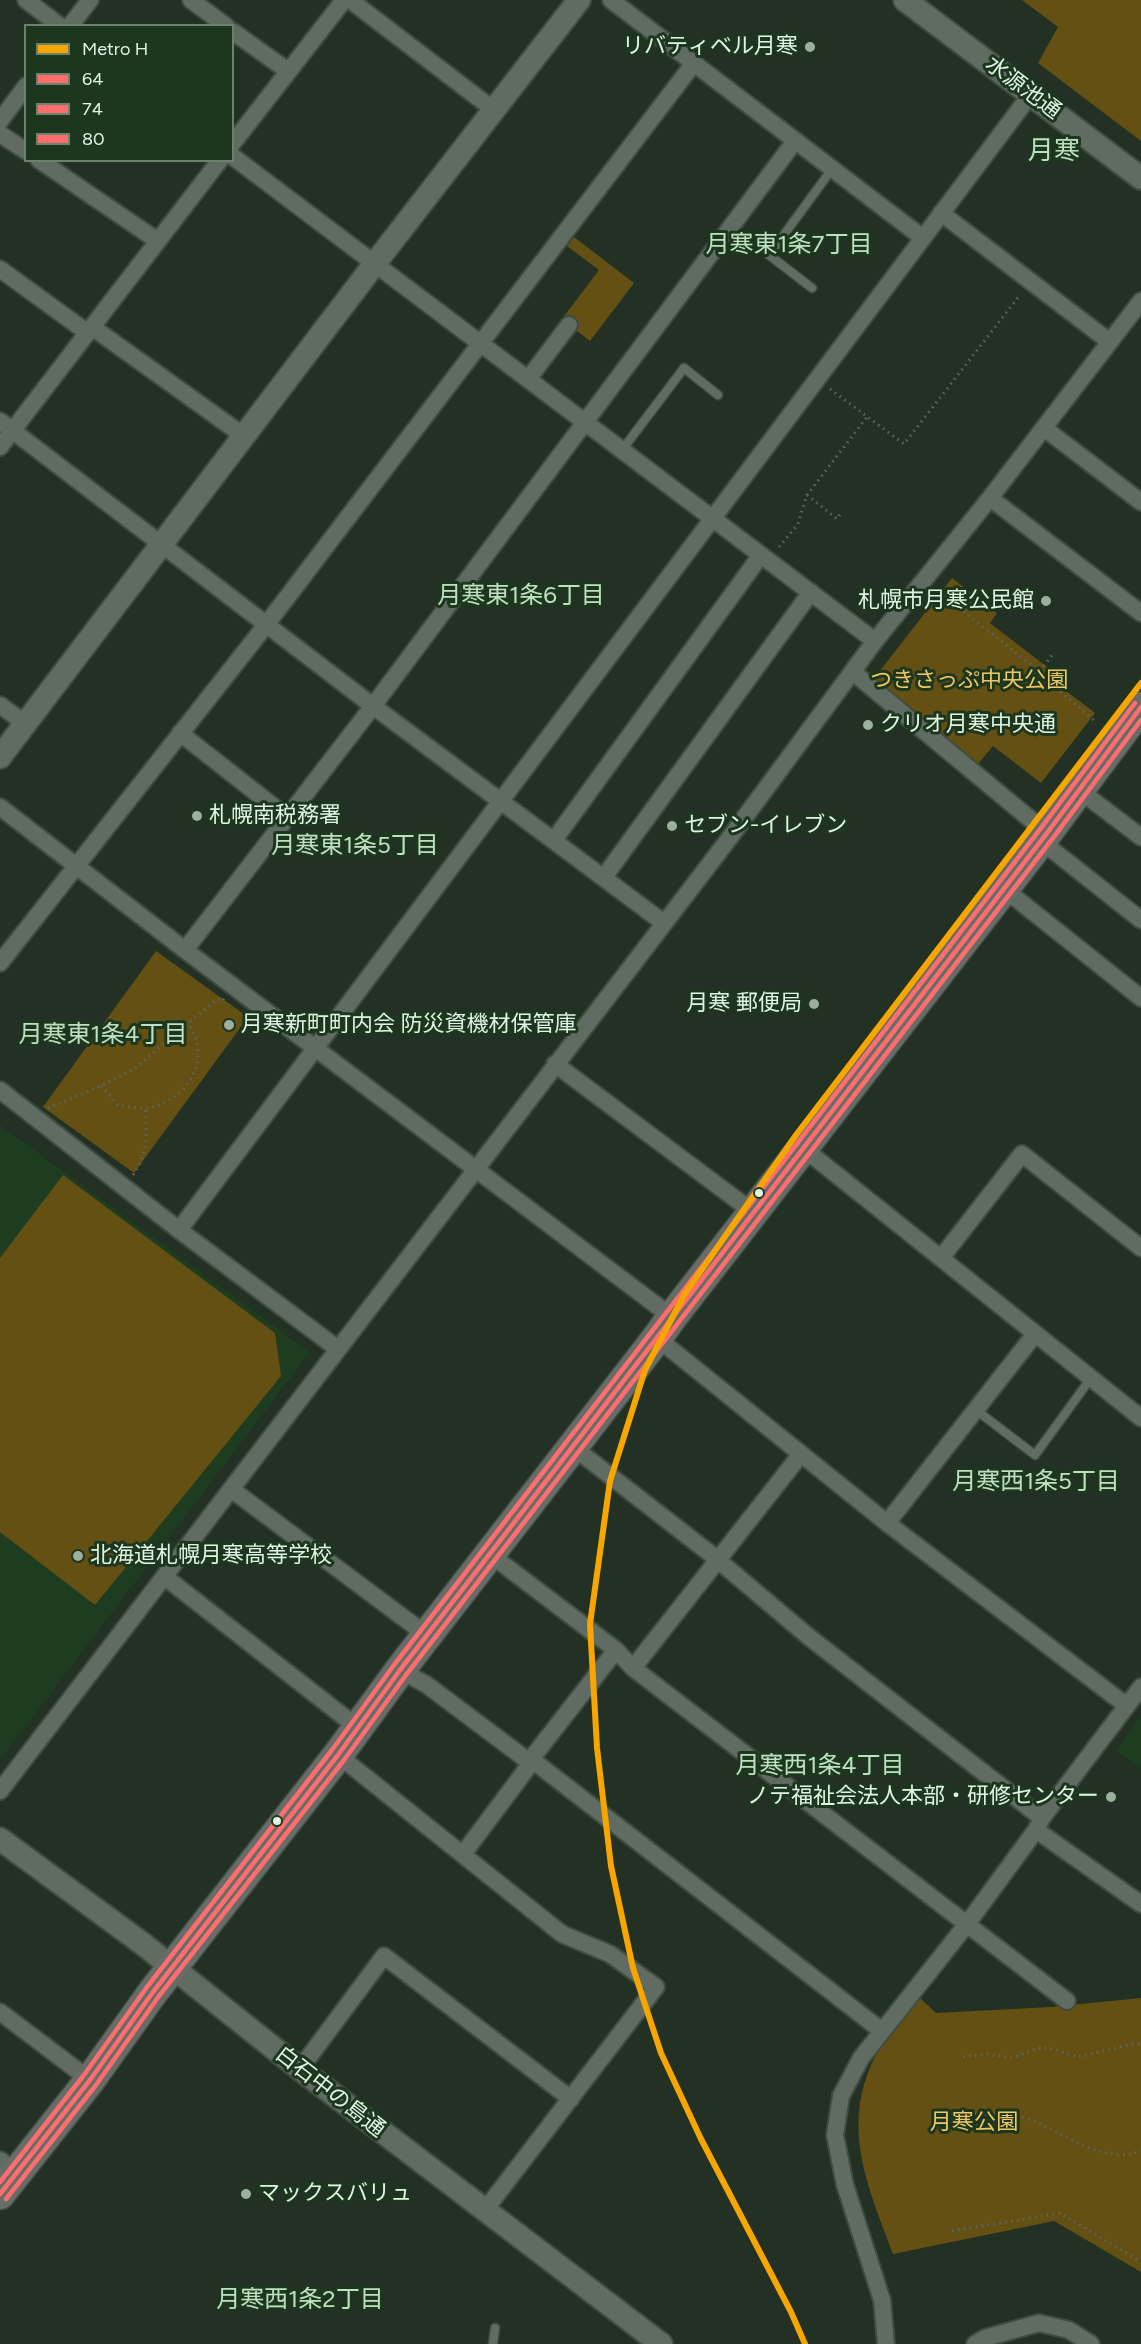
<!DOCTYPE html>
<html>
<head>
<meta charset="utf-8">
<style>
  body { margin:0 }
  #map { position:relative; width:1141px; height:2344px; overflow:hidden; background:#223123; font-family:Figtree,sans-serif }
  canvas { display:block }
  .legend { position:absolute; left:24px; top:24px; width:210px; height:138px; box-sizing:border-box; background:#1c371e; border:2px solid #6b826c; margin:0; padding:8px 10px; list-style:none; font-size:18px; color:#e2f3e2 }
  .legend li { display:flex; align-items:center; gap:12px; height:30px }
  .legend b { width:30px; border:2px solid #6b826c }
</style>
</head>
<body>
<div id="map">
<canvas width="1141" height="2344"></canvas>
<ul class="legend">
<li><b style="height:8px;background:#f7a600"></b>Metro H</li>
<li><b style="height:8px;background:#ff6d6d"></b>64</li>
<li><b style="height:8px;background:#ff6d6d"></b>74</li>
<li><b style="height:8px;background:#ff6d6d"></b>80</li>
</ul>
</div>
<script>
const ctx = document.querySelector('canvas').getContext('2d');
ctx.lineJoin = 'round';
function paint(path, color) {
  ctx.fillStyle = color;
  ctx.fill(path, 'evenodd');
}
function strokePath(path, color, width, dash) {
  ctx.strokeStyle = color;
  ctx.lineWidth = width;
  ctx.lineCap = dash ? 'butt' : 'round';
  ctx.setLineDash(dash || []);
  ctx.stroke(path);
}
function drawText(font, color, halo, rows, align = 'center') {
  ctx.font = font + ' Figtree,"Noto Sans JP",sans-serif';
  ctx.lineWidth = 6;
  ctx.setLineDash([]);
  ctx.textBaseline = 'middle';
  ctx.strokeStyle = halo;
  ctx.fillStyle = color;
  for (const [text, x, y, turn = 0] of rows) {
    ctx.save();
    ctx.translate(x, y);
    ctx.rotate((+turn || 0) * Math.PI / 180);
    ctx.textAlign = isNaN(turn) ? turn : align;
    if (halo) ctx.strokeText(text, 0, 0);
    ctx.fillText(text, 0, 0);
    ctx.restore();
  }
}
paint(new Path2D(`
  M 0,1125 L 310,1352 L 0,1760 Z
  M 1141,1716 L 1141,1769 L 1116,1750 Z`), '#1e3c20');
paint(new Path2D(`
  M 1022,0 L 1141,0 L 1141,141 L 1038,63 L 1058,27 Z
  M 574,237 L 634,283 L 590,341 L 562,319 L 599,270 L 567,246 Z
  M 952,578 L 997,613 L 990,623 L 1069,684 L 1065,690 L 1095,713 L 1041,783 L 993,746 L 978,764 L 875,685 L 876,676 Z
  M 156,951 L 248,1017 L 134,1173 L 43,1107 Z
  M 63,1175 L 275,1333 L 281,1376 L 95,1605 L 0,1532 L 0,1258 Z
  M 920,1998 L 936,2013 L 1051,2007 L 1141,1998 L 1141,2272 L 1054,2221 L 893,2254 C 867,2183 838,2123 879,2049 C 890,2031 907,2015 920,1998 Z`), '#655013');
const lane = new Path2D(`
  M 812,288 L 769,255 L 832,169
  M 622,450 L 684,368 L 718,395
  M 976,1410 L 1035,1455 L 1091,1378
  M 493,2344 L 495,2328`);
const street = new Path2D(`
  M 26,0 L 60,26
  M 191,0 L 226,26
  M 350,0 L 494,110
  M 611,0 L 923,238
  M 70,26 L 90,0
  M 232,31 L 288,71
  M 0,121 L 26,86
  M 0,134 L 26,151
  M 232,144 L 344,0
  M 232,156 L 875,641
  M 39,160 L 158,241
  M 941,213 L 1110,342
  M 0,269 L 88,333
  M 92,327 L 244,436
  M 528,379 L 569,325
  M 0,421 L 373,706 L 664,923
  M 1044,428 L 1141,502
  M 0,447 L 220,160
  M 990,498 L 1141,613
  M 853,672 L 1047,833
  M 0,705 L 26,724
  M 180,733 L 287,817
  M 1079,790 L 1141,837
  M 0,807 L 185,950 L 672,1317
  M 554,840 L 761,555
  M 1041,841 L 1141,920
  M 604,877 L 811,592
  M 1003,888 L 1141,998
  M 185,950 L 373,706 L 795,141
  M 0,963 L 266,625 L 694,63
  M 555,1064 L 753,1212
  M 0,1090 L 179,1230 L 338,1349
  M 803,1148 L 1141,1418
  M 179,1230 L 1031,94
  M 941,1258 L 1022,1154 L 1141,1248
  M 657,1338 L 887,1523 L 1127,1706
  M 573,1447 L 712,1555 L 809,1637 L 1042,1818
  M 231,1489 L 428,1636
  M 887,1523 L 1035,1334
  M 491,1555 L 616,1650 L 633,1668 L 1067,2001
  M 165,1577 L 357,1727
  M 633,1668 L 801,1454
  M 400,1670 L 427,1685 L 531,1763
  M 338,1755 L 562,1934 L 610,1954 L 656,1987 L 485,2210
  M 531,1759 L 882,2031
  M 0,1791 L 725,844 L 875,641 L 990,498 L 1141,301
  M 1036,1830 L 1141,1904
  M 463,1854 L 531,1763 L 531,1759 L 616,1650
  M 0,2012 L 90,2080
  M 300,2069 L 384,1956 L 571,2099
  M 0,2160 L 16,2172
  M 886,2344 L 882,2300 L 845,2185 L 835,2135 L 841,2096 L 861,2058 L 967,1924 L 1036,1830 L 1042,1818 L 1141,1687
  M 975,2344 L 985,2338 L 1039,2323 L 1069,2330 L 1091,2344`);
const secondary = new Path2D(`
  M 905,0 L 1141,178
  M 0,757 L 376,262 L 579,0
  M 0,1839 L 143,1944 L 300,2069 L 661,2344`);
const highway = new Path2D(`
  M 0,2194 L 90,2080 L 153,1992 L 338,1755 L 400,1670 L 657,1338 L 672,1317 L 1047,833 L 1141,707`);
strokePath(lane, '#3f4c40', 11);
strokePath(street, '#3f4c40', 20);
strokePath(secondary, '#3f4c40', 26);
strokePath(highway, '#3f4c40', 33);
strokePath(new Path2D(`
  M 830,389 L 904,444 L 1020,295
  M 807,495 L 837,519 L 841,513
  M 779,547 L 798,524 L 807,495 L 867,417
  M 940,593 L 1043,674 L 1049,682 L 1096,722
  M 1040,671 L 1052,655
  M 101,1086 L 118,1105 C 127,1106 138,1109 147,1108 C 179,1103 205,1073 196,1040 C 195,1034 191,1028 188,1023
  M 48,1108 L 101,1086 L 134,1069 L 217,999 L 222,1001 L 224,998
  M 133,1175 C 150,1149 145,1137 146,1108
  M 963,2057 L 987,2054 L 1012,2058 L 1038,2048 L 1049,2048 L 1077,2057 L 1133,2044 L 1141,2044
  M 969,2113 C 984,2114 1001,2112 1015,2115 C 1057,2124 1096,2167 1141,2151
  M 952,2231 L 1060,2213 L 1141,2262`), '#5d675d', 3, [1.5, 4.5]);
strokePath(lane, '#606c61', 8);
strokePath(street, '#606c61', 16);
strokePath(secondary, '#606c61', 22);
strokePath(highway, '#686c68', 30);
strokePath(new Path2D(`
  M 0,2194 L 90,2080 L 153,1992 L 338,1755 L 400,1670 L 1047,833 L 1141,707`), '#ff6d6d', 4.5);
strokePath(new Path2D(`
  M 6,2199 L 96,2085 L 159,1996 L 344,1760 L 406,1675 L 1053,838 L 1141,720`), '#ff6d6d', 4.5);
strokePath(new Path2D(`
  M 0,2182 L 84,2075 L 147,1987 L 332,1750 L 394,1665 L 1041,828 L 1135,703`), '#ff6d6d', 4.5);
strokePath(new Path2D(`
  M 805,2344 L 791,2312 L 701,2139 L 661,2053 L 633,1968 L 611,1866 L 597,1748 L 590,1624 L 610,1481 L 645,1370 L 684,1295 L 796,1135 L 1141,683`), '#f7a600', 6);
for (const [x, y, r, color] of [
  [810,47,6,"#9faf9f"],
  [1046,601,6,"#9faf9f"],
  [868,725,6,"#9faf9f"],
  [197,816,6,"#9faf9f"],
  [672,826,6,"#9faf9f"],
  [814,1004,6,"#9faf9f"],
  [229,1025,6,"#9faf9f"],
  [759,1193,5,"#e2f3e2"],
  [78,1556,6,"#9faf9f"],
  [1111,1797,6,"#9faf9f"],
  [277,1821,5,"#e2f3e2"],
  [246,2194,6,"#9faf9f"]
]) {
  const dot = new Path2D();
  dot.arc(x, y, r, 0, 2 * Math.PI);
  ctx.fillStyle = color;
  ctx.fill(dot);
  strokePath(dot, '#1c371e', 2);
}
drawText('22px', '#e2f3e2', '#1c371e', [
  ["リバティベル月寒",798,47,"right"],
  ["札幌市月寒公民館",1034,601,"right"],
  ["クリオ月寒中央通",880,725],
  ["札幌南税務署",209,816],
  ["セブン-イレブン",684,826],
  ["月寒 郵便局",802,1004,"right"],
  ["月寒新町町内会 防災資機材保管庫",241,1025],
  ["北海道札幌月寒高等学校",90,1556],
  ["ノテ福祉会法人本部・研修センター",1099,1797,"right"],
  ["マックスバリュ",258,2194]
], 'left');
drawText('22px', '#e2f3e2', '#1c371e', [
  ["水源池通",1023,88,37],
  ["白石中の島通",330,2092,38]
]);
drawText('22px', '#f1c664', '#1c371e', [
  ["つきさっぷ中央公園",969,681],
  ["月寒公園",974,2123]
]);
drawText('24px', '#bfe0c0', '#1c371e', [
  ["月寒東1条7丁目",789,245],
  ["月寒東1条6丁目",521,596],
  ["月寒東1条5丁目",355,846],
  ["月寒東1条4丁目",103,1035],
  ["月寒西1条5丁目",1036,1482],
  ["月寒西1条4丁目",820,1766],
  ["月寒西1条2丁目",300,2300]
]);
drawText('26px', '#bfe0c0', '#1c371e', [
  ["月寒",1054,151]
]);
</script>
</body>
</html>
